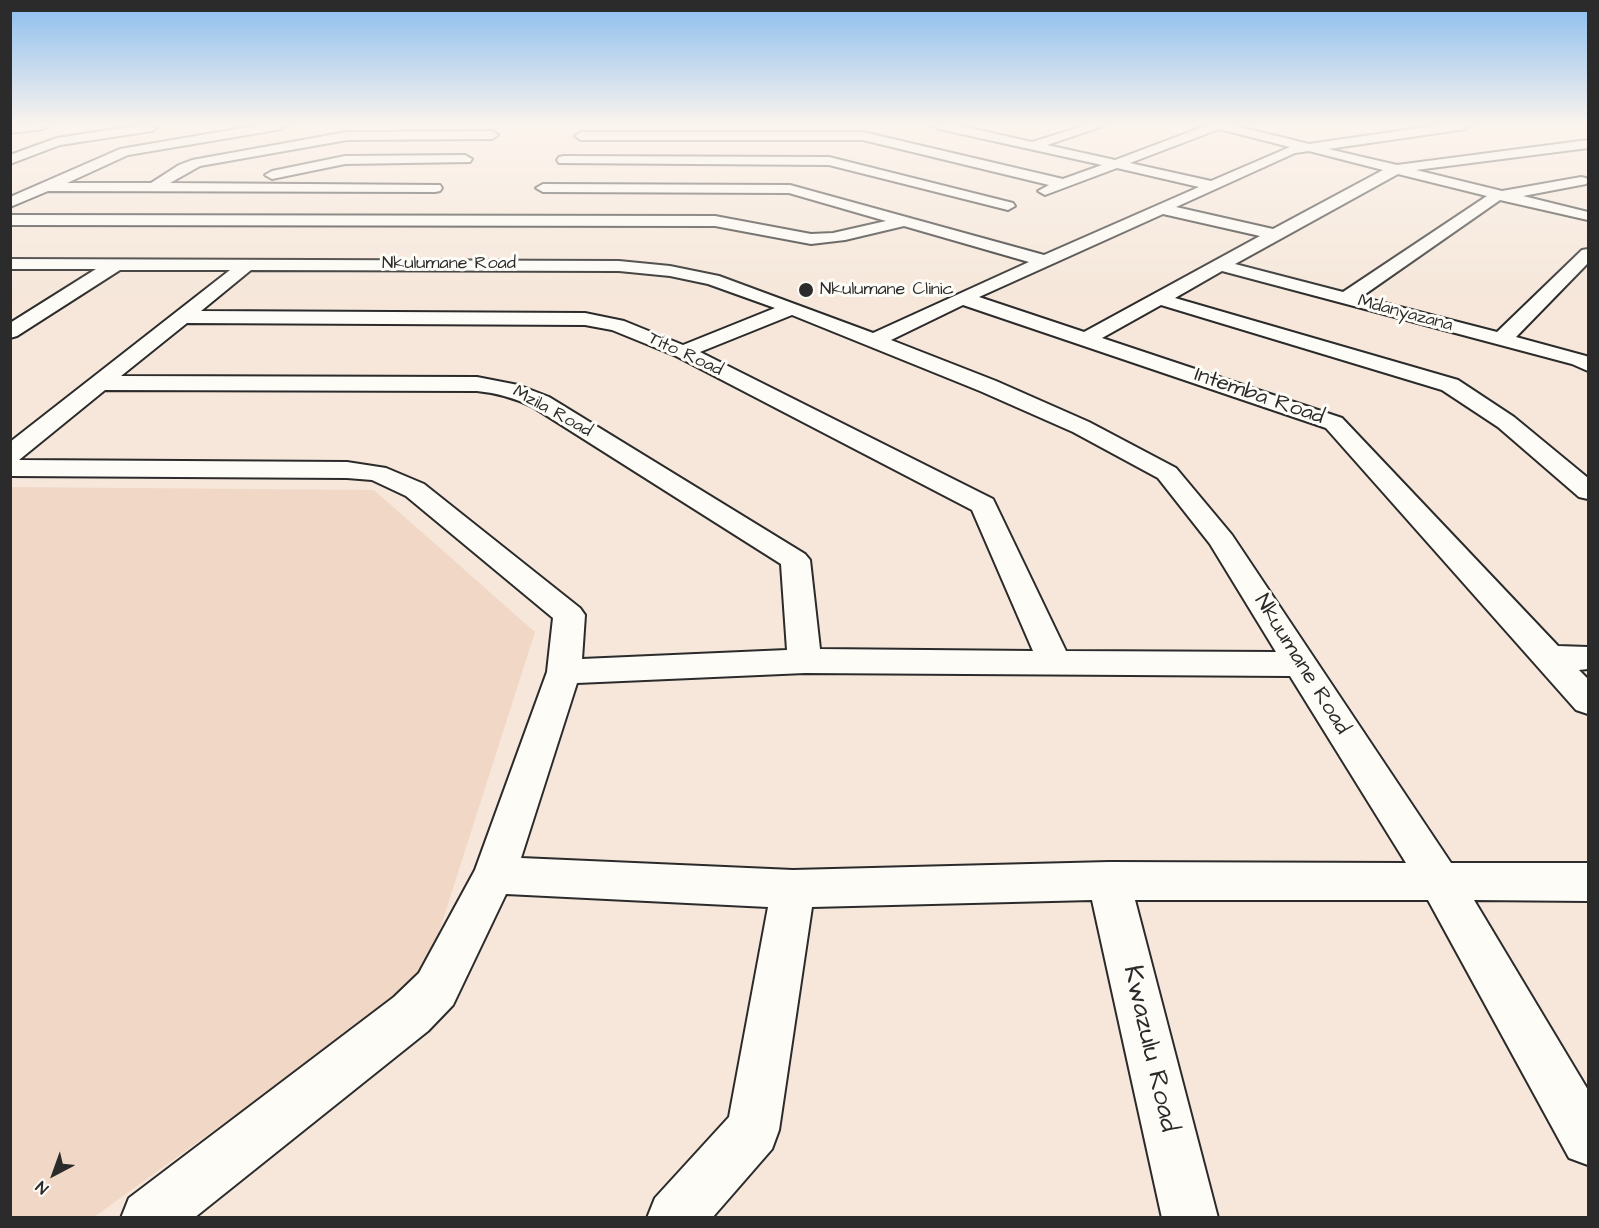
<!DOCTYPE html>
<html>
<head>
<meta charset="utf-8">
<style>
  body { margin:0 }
  #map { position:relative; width:1599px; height:1228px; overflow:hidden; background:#f6e7da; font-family:"Architects Daughter",sans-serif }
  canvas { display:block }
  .frame { position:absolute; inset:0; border:12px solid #2b2b2b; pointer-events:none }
  .north { position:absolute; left:24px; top:1144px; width:60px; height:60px; -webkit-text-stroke:4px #fdfcf7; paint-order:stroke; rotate:221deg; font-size:16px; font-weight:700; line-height:24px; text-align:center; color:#2b2b2b }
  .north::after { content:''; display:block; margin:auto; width:21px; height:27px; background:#2b2b2b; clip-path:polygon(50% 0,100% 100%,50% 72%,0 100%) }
</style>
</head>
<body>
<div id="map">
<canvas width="1599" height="1228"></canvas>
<div class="frame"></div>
<div class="north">N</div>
</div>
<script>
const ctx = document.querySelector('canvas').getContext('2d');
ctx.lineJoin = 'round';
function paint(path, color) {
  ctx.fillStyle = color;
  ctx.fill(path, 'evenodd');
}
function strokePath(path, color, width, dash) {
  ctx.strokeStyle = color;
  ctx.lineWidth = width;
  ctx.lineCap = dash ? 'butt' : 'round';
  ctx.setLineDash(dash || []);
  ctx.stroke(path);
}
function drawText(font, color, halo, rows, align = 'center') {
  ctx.font = font + ' "Architects Daughter",sans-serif';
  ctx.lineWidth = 6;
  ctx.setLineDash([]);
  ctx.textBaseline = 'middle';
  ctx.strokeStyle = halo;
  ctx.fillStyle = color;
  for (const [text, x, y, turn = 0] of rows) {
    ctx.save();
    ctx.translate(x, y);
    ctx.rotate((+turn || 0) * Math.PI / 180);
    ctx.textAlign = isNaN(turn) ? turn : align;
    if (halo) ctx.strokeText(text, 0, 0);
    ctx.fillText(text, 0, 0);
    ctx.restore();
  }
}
paint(new Path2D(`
  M 11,487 L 374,490 L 535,632 L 424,979 L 94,1217 L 11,1218 Z`), '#f1d8c6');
const minor = new Path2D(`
  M 49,125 L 43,129 L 10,133 L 10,126 Z
  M 141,125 L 158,127 L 152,131 L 60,145 L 10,164 L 10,155 L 57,138 Z
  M 260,125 L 288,125 L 282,129 L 128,155 L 67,183 L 151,183 L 179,165 L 192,160 L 347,132 L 492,131 L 498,135 L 492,139 L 347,140 L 200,166 L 170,183 L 440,185 L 442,188 L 440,191 L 435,192 L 48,191 L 10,207 L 10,197 L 120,149 Z
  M 933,125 L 956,125 L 1032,142 L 1087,125 L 1106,125 L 1047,145 L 1115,160 L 1208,125 L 1232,125 L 1309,144 L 1440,125 L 1472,125 L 1466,129 L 1328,149 L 1397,165 L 1588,140 L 1588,148 L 1416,170 L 1502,191 L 1581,177 L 1586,178 L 1588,181 L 1586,184 L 1523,196 L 1588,212 L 1588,220 L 1500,200 L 1361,297 L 1497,332 L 1582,250 L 1588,249 L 1588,263 L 1516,337 L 1586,356 L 1588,357 L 1588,371 L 1572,364 L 1222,271 L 1175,298 L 1458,380 L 1514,417 L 1588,478 L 1588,499 L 1579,497 L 1498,427 L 1442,390 L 1161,305 L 1102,338 L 1342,418 L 1558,646 L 1588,647 L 1588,669 L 1579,670 L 1588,679 L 1588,714 L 1576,710 L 1326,428 L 963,305 L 891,340 L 996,381 L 1089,422 L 1176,468 L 1232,535 L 1451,863 L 1588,863 L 1588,901 L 1474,900 L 1588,1090 L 1588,1165 L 1569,1158 L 1428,900 L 1135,900 L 1218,1218 L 1162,1218 L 1092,900 L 812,907 L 779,1130 L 772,1149 L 712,1218 L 647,1218 L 655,1198 L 729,1117 L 768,907 L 506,894 L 453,1005 L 428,1031 L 194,1218 L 121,1218 L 129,1198 L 394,997 L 419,973 L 475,870 L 547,672 L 553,618 L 406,496 L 372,480 L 347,478 L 10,476 L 10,442 L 230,270 L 120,270 L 17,336 L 10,338 L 10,323 L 96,269 L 10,269 L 10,259 L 619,261 L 670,266 L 719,276 L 873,333 L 1029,262 L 904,226 L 845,240 L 811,244 L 715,226 L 10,225 L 10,215 L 715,216 L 811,234 L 833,233 L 886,221 L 789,193 L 543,192 L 536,188 L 543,184 L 790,185 L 1044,255 L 1199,187 L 1117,168 L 1045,195 L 1038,191 L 1049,185 L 863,140 L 581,140 L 575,136 L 581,132 L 863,132 L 1063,179 L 1102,165 L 939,129 ZM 1219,129 L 1290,147 L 1211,181 L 1130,163 ZM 1309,151 L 1383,170 L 1273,229 L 1176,207 L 1295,153 ZM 1398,174 L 1487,196 L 1343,292 L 1235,264 ZM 1163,214 L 1260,236 L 1084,332 L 979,297 ZM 251,270 L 619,271 L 670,276 L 708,284 L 775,308 L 683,345 L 624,321 L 585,313 L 201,311 ZM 792,315 L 980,391 L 1073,432 L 1158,478 L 1210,544 L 1276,652 L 1066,651 L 993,499 L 700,352 ZM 187,323 L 585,325 L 612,330 L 676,356 L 972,510 L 1033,651 L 820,649 L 810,560 L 805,554 L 549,397 L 518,385 L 477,377 L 121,376 ZM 105,390 L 477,391 C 497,393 515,398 533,407 L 781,564 L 787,650 L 582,659 L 585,615 L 580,608 L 424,484 L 386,468 L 347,462 L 19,460 ZM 805,673 L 1290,676 L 1406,863 L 1109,862 L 793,870 L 521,858 L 577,683 Z
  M 465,155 L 472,159 L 470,162 L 345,164 L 272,179 L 265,175 L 272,171 L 345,156 Z
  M 564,156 L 829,157 L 1013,203 L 1015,206 L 1008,210 L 829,165 L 559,163 L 557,160 L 559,157 Z`);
strokePath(minor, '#2b2b2b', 4);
paint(minor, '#fdfcf7');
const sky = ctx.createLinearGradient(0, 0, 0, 297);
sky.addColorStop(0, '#8abdee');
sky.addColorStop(0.42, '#fbf4ee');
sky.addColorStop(1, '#fbf4ee00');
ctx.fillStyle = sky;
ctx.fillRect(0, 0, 1599, 297);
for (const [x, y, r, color] of [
  [806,290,8,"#2b2b2b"]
]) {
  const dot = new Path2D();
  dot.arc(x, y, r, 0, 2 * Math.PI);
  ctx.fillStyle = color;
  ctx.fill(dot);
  strokePath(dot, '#fdfcf7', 2);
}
drawText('18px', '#2b2b2b', '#fdfcf7', [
  ["Nkulumane Road",449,264],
  ["Mdanyazana",1405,314,15],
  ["Tito Road",685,355,25],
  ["Mzila Road",552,412,29]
]);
drawText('18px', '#2b2b2b', '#fdfcf7', [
  ["Nkulumane Clinic",820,290]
], 'left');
drawText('22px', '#2b2b2b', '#fdfcf7', [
  ["Intemba Road",1259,397,19],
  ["Nkuumane Road",1301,665,58]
]);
drawText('27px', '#2b2b2b', '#fdfcf7', [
  ["Kwazulu Road",1149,1049,77]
]);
</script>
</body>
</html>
